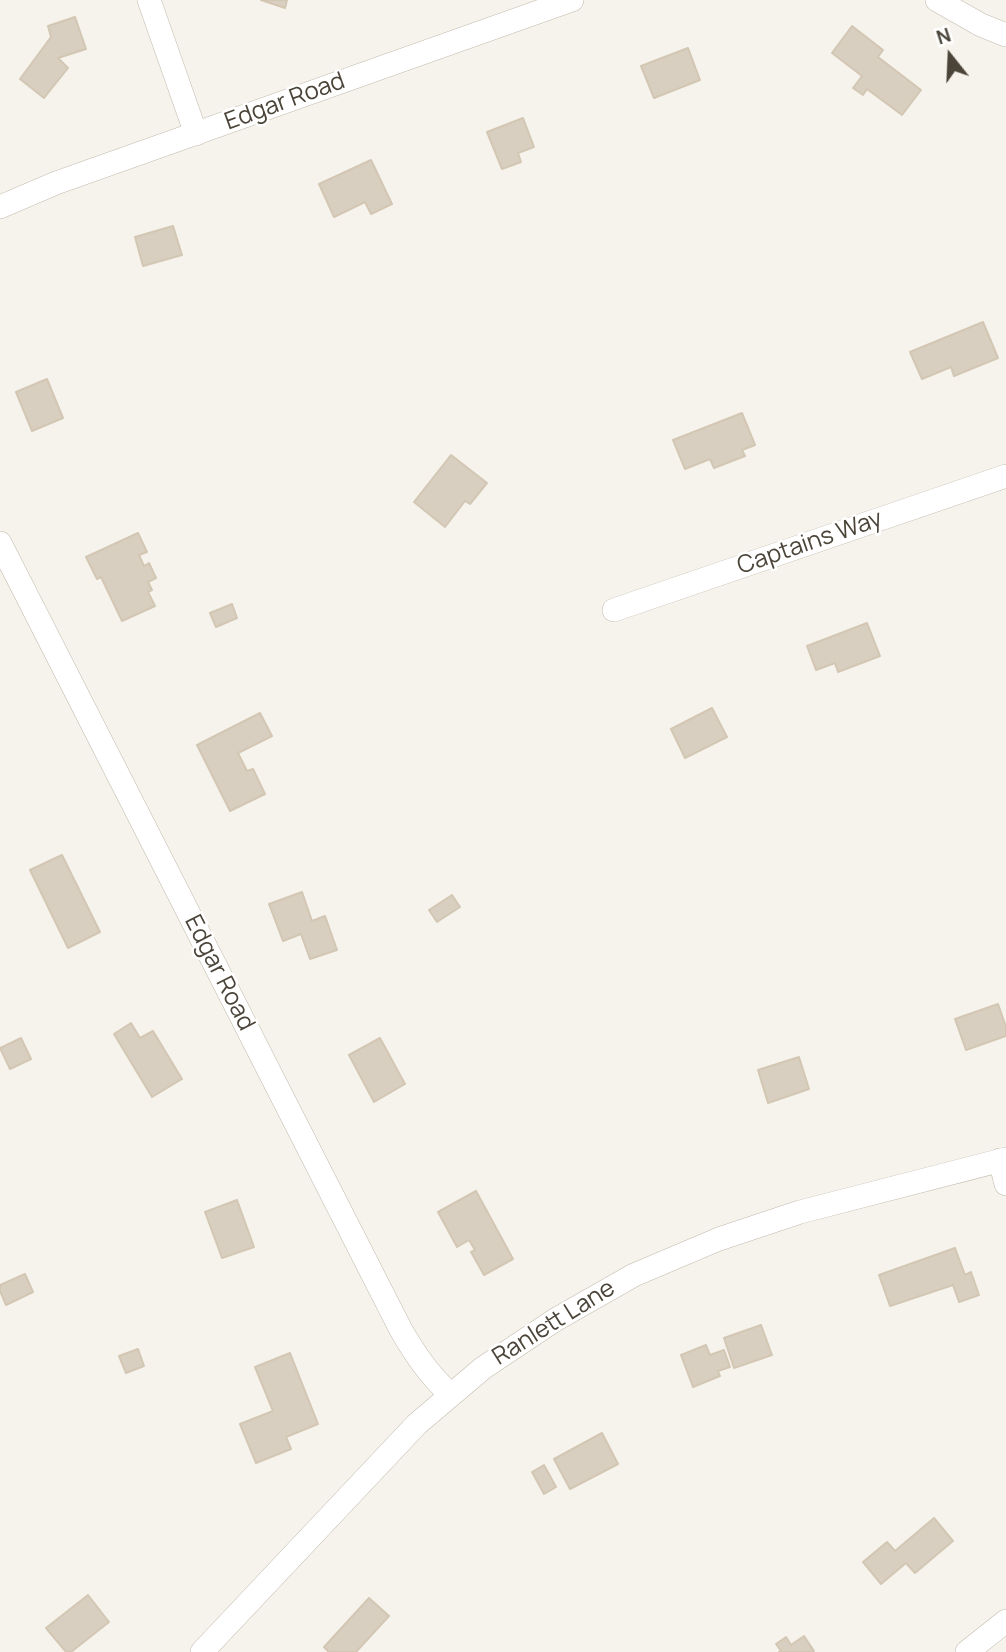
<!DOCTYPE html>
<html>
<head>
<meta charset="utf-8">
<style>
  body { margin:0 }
  #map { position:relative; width:1006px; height:1652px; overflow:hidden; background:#f6f3ec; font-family:Manrope,sans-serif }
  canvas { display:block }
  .north { position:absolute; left:915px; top:21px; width:70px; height:70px; -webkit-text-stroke:5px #fff; paint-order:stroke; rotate:342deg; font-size:19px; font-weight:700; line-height:28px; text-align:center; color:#4b4439 }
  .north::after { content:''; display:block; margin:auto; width:24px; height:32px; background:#4b4439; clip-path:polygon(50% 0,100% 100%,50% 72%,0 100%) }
</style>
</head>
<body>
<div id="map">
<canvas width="1006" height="1652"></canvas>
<div class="north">N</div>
</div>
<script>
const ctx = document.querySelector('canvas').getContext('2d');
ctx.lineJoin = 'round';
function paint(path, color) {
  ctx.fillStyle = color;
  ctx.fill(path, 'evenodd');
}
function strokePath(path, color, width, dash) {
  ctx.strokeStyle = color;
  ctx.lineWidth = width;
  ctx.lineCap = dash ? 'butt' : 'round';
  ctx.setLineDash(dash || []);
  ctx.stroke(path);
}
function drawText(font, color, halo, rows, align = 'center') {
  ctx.font = font + ' Manrope,sans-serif';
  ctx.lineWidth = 5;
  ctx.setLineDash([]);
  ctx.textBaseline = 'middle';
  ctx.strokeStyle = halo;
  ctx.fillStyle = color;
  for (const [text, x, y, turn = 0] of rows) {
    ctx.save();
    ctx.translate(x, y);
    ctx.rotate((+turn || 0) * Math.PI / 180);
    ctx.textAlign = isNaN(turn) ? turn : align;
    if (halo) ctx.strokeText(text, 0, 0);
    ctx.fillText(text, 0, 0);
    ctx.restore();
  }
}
const building = new Path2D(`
  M 261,0 L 287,0 L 285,8 Z
  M 75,17 L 86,49 L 58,58 L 68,68 L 44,98 L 20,79 L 51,37 L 48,26 Z
  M 852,26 L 883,50 L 878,57 L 921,90 L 902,115 L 867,89 L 863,95 L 853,88 L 862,76 L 832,53 Z
  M 688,48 L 700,80 L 654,98 L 641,66 Z
  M 523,118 L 534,147 L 518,153 L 521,162 L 502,169 L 487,132 Z
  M 371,160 L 392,204 L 371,214 L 365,202 L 334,217 L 319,184 Z
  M 173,226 L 182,255 L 143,266 L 135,237 Z
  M 983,322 L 998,358 L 954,376 L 951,367 L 922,379 L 910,352 Z
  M 47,379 L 63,418 L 32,431 L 16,392 Z
  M 742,413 L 755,445 L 742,450 L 745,456 L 714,468 L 710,459 L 685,469 L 673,440 Z
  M 451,455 L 487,483 L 470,504 L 465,501 L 445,527 L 414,502 Z
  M 138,533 L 147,552 L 139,555 L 144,566 L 149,563 L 156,578 L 148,582 L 152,590 L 148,592 L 155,606 L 122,621 L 101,577 L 97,579 L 86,557 Z
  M 232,604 L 237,618 L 216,627 L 210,613 Z
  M 867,623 L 880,656 L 838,672 L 835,663 L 816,670 L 807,646 Z
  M 712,708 L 727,737 L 685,758 L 671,729 Z
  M 260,713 L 272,736 L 238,753 L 247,771 L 253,769 L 265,794 L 230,811 L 197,745 Z
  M 62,855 L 100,932 L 68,948 L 30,870 Z
  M 302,892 L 312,921 L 325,916 L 337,950 L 310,959 L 301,934 L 283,941 L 269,904 Z
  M 452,895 L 460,907 L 437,922 L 429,910 Z
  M 998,1004 L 1006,1027 L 1006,1036 L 966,1050 L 955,1019 Z
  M 131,1023 L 140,1038 L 153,1031 L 182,1079 L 152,1097 L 114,1034 Z
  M 21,1038 L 31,1059 L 10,1069 L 0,1048 Z
  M 380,1038 L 405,1084 L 374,1102 L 349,1055 Z
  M 799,1057 L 809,1089 L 768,1103 L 758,1070 Z
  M 476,1191 L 513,1259 L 484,1275 L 471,1252 L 475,1250 L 469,1240 L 457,1247 L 438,1212 Z
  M 237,1200 L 254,1247 L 222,1258 L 205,1212 Z
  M 955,1248 L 965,1275 L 971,1272 L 979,1295 L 959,1302 L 953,1285 L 890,1306 L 879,1275 Z
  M 25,1274 L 33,1292 L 6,1305 L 0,1291 L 0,1285 Z
  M 761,1325 L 772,1355 L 734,1368 L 724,1338 Z
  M 706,1345 L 710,1355 L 724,1350 L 730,1367 L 718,1371 L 720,1376 L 693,1387 L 681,1355 Z
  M 138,1349 L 144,1366 L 126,1373 L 119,1356 Z
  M 290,1353 L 318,1424 L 286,1437 L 291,1449 L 256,1463 L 240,1424 L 273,1411 L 255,1367 Z
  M 602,1433 L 618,1464 L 570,1489 L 554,1459 Z
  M 544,1465 L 556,1487 L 544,1494 L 532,1472 Z
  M 934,1518 L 953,1541 L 915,1573 L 906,1563 L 881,1584 L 863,1562 L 887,1542 L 895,1551 Z
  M 88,1595 L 109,1622 L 71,1652 L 66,1652 L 46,1628 Z
  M 369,1598 L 389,1616 L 356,1652 L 329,1652 L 324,1647 Z
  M 804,1636 L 814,1651 L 812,1652 L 779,1652 L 781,1651 L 776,1644 L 786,1637 L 791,1645 Z`);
paint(building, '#d8cfc1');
strokePath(building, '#d3c7b4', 2);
const street = new Path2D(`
  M 149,0 L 196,134
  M 937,0 L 981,25 L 1006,35
  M 0,207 L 56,183 L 572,0
  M 0,543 L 401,1330 C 415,1354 429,1375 450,1394
  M 614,610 L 1006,476
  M 1000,1160 L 1006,1184
  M 202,1652 L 417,1424 L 483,1368 L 555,1320 L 634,1275 L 719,1239 L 800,1212 L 1006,1159
  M 967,1652 L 1006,1621`);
strokePath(street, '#c2bbae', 24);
strokePath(street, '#fff', 23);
drawText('24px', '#4b4439', '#fff', [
  ["Edgar Road",285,102,-20],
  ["Captains Way",810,543,-19],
  ["Edgar Road",219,973,63],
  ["Ranlett Lane",554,1323,-32]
]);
</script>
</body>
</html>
